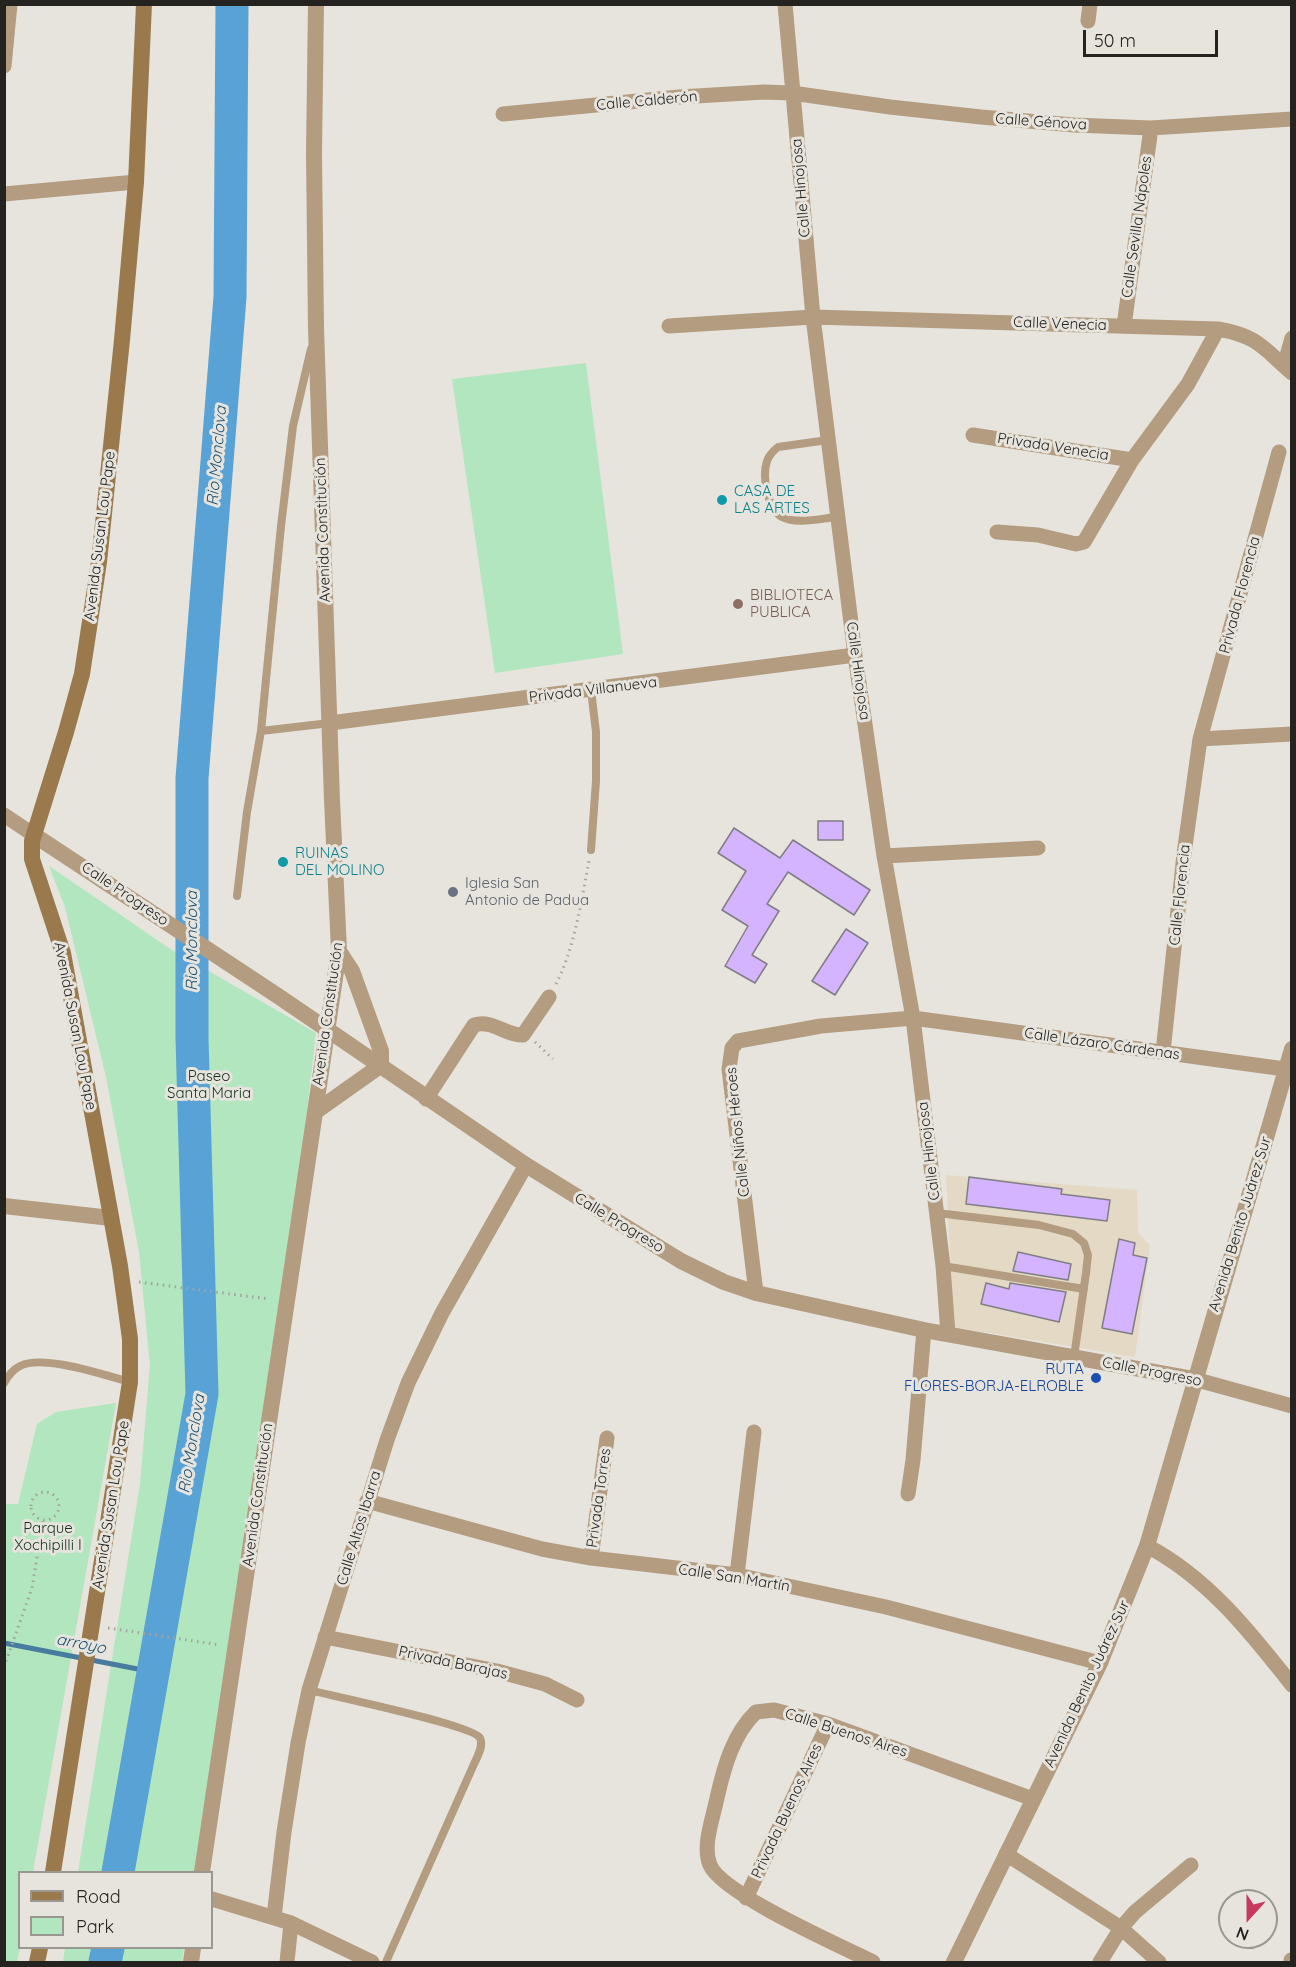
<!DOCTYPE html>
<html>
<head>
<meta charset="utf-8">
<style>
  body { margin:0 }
  #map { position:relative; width:1296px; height:1967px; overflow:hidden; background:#e6e4dd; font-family:Quicksand,sans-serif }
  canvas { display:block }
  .frame { position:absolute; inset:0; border:6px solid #242320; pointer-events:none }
  .legend { position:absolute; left:18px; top:1871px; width:195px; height:78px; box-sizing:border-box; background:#e6e4dd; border:2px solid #989791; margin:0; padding:8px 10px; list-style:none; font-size:18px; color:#242320 }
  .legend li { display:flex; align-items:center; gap:12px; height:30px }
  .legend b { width:30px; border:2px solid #989791 }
  .north { position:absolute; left:1218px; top:1889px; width:60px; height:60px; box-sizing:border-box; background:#e6e4dd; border:2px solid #989791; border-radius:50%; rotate:201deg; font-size:16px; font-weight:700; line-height:24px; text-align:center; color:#242320 }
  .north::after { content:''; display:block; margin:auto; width:21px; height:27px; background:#c7385e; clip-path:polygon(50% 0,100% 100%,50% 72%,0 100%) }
  .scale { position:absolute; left:1083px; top:30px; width:135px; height:27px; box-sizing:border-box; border:3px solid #242320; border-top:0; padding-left:8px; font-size:18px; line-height:21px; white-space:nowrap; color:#242320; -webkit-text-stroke:4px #e6e4dd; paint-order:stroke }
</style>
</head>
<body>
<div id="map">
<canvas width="1296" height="1967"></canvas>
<div class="frame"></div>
<ul class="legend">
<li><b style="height:8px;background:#9a794d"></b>Road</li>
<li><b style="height:16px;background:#b1e6be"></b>Park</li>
</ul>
<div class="north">N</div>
<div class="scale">50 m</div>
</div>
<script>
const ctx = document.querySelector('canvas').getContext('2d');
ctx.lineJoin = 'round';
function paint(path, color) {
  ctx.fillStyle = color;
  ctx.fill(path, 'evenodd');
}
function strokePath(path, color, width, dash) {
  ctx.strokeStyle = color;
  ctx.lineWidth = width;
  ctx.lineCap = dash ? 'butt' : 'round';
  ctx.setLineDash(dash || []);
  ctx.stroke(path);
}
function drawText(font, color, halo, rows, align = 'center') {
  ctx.font = font + ' Quicksand,sans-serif';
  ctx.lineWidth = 6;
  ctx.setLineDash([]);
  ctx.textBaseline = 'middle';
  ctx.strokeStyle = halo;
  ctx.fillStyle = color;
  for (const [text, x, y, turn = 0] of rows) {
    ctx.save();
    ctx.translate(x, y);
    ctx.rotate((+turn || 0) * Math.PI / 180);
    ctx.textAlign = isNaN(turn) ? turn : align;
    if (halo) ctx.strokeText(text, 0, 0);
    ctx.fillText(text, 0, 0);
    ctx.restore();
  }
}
paint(new Path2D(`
  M 946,1175 L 1137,1190 L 1138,1233 L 1150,1245 L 1135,1357 L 954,1327 Z`), '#e3d9c4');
paint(new Path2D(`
  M 586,363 L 623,654 L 495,673 L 452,379 Z
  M 49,866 L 169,948 L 316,1033 L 301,1165 L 195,1872 L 78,1872 L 140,1484 L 150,1365 L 139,1252 L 106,1077 L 65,907 Z
  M 116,1403 L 33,1872 L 20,1872 L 20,1948 L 17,1962 L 5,1962 L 5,1504 L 18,1504 L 37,1424 L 56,1412 Z
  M 65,1948 L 184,1948 L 182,1962 L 63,1962 Z`), '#b1e6be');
strokePath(new Path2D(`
  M 4,1643 L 153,1672`), '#487c9f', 5);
strokePath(new Path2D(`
  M 118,1872 L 202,1394 L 192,1038 L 192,778 L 230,297 L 232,4
  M 105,1962 L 108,1948`), '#58a2d6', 33);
const building = new Path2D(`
  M 818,821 L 843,821 L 843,840 L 818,840 Z
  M 734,828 L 780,858 L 793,840 L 870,890 L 854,915 L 788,872 L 767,904 L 779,911 L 752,955 L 767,964 L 755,983 L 725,966 L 748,926 L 722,910 L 746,871 L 718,853 Z
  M 846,929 L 868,943 L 835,995 L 812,981 Z
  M 969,1177 L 1062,1189 L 1061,1194 L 1110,1200 L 1107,1221 L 966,1204 Z
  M 1119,1239 L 1135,1243 L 1133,1255 L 1147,1258 L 1132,1334 L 1102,1328 Z
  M 1018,1252 L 1071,1264 L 1068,1280 L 1013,1271 Z
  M 986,1283 L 1009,1289 L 1010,1283 L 1066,1292 L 1059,1322 L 981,1304 Z`);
paint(building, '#d4b4fe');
strokePath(building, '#807e84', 1.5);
strokePath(new Path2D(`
  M 556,984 C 575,947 581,902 589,861
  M 535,1042 L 553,1059
  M 139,1282 L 269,1299
  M31 1506a14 14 0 1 1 28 0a14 14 0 1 1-28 0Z
  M 108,1628 L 220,1645
  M 4,1667 L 32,1588 L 43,1521`), '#a4a39d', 3, [1.5, 4.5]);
strokePath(new Path2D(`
  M 828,440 L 778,447 C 773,451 769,455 767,461 C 762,476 767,508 782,517 C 797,525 822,518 838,517
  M 261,731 L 281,526 L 293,426 L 311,349
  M 591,850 L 596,781 L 596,732 L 591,690
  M 237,896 L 247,812 L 261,731 L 330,723
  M 937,1213 L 1039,1225 L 1073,1234 L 1084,1243 L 1088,1255 L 1086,1273 L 1074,1357
  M 943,1266 L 1084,1289
  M 4,1383 C 8,1376 12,1370 20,1366 C 43,1354 104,1375 130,1382
  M 309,1690 C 332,1696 473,1725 480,1738 C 484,1746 477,1757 474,1764 L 386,1962`), '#b39c80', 8);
strokePath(new Path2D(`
  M 785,4 L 813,317 L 855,655 L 884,856 L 913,1018 L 943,1266 L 948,1334
  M 1088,21 L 1090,4
  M 4,66 L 10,4
  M 503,114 L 679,97 L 764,92 L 792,93 L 890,107 L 981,117 L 1074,125 L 1151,128 L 1292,119
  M 4,194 L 136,182
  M 669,326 L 813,317 L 1218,329 C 1258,336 1263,348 1292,373
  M 1124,326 L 1151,128
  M 1284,366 L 1292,338
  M 973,435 L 1132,460
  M 997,532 L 1038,535 L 1076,544 L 1084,542 L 1132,460 L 1188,384 L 1218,329
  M 330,723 L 855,655
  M 1200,739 L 1292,734
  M 4,815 L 34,835
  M 884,856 L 1038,848
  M 1163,1052 L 1184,854 L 1200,739 L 1279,452
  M 426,1099 L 474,1025 C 492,1019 506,1036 523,1035 L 549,997
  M 756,1293 L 729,1069 L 732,1048 L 738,1041 L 821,1026 L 913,1018 L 1292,1070
  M 1194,1379 L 1292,1406
  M 908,1494 L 913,1460 L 924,1330
  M 367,1501 L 542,1549 L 591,1558 L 737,1575 L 886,1607 L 1100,1663
  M 1147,1546 C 1207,1577 1251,1633 1292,1685
  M 591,1558 L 607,1438
  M 737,1575 L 754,1432
  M 325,1637 L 497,1671 L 545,1684 L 577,1700
  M 1006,1854 L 1121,1928 L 1159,1962
  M 746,1898 L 828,1724
  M 212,1899 L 291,1923 L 372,1962
  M 274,1917 L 284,1832 L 298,1743 L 309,1690 L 387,1440 L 408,1383 L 442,1313 L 526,1165
  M 1291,1960 L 1292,1960
  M 287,1962 L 291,1923
  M 873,1962 C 841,1946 722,1894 710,1865 C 702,1846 713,1818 717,1798 C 724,1767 733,1734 756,1712 L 774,1710 L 828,1724 L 1033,1799
  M 1100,1962 L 1121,1928 L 1135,1912 L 1191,1865`), '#b39c80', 15);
strokePath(new Path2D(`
  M 34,835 L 278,996 L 526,1165 L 681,1261 L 724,1282 L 756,1293 L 924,1330 L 1194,1379
  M 339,951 L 352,971 L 381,1051 L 381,1067
  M 315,1112 L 380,1066
  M 4,1206 L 111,1218
  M 202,1872 L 339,951 L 332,800 L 316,328 L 314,153 L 316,4
  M 191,1962 L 193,1948
  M 954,1962 L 1100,1663 L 1147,1546 L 1292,1049`), '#b39c80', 16);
strokePath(new Path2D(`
  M 53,1872 L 130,1382 L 130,1339 L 120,1266 L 63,953 L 32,859 L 32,841 L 66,732 L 82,674 L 99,562 L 122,340 L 136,182 L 144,4
  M 37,1962 L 40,1948`), '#9a794d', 16);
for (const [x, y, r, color] of [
  [722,500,6,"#0f9aa8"],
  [738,604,6,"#8d6e63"],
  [283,862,6,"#0f9aa8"],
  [453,892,6,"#6b7280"],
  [1096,1378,6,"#1a4fb4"]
]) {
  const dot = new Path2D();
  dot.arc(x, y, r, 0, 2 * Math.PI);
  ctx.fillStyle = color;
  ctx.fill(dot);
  strokePath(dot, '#e6e4dd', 2);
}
drawText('15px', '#242320', '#e6e4dd', [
  ["Calle Calderón",647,101,-5],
  ["Calle Génova",1041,122,4],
  ["Calle Hinojosa",801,188,-95],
  ["Calle Sevilla Nápoles",1137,227,-82],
  ["Calle Venecia",1060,324,2],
  ["Privada Venecia",1053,447,9],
  ["Avenida Constitución",323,530,-92],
  ["Avenida Susan Lou Pape",100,536,-83],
  ["Privada Florencia",1240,595,-75],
  ["Calle Hinojosa",858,671,82],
  ["Privada Villanueva",593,690,-7],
  ["Calle Progreso",125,894,34],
  ["Calle Florencia",1180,895,-84],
  ["Avenida Constitución",328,1014,-82],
  ["Avenida Susan Lou Pape",75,1026,79],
  ["Calle Lázaro Cárdenas",1102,1044,8],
  ["Calle Niños Héroes",738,1132,-96],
  ["Calle Hinojosa",929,1151,-97],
  ["Calle Progreso",619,1223,31],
  ["Avenida Benito Juárez Sur",1240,1224,-73],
  ["Calle Progreso",1152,1372,11],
  ["Avenida Constitución",258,1495,-82],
  ["Privada Torres",599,1498,-82],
  ["Avenida Susan Lou Pape",111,1505,-81],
  ["Calle Altos Ibarra",359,1528,-73],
  ["Calle San Martín",734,1578,9],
  ["Privada Barajas",453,1663,12],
  ["Avenida Benito Juárez Sur",1087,1684,-65],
  ["Calle Buenos Aires",846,1733,18],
  ["Privada Buenos Aires",787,1811,-65]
]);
drawText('15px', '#0d838f', '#e6e4dd', [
  ["CASA DE",734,491],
  ["LAS ARTES",734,508],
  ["RUINAS",295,853],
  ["DEL MOLINO",295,870]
], 'left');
drawText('15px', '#785e54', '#e6e4dd', [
  ["BIBLIOTECA",750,595],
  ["PUBLICA",750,612]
], 'left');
drawText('15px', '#5b616d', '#e6e4dd', [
  ["Iglesia San",465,883],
  ["Antonio de Padua",465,900]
], 'left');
drawText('15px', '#13331e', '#e6e4dd', [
  ["Paseo",209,1076],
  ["Santa Maria",209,1093],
  ["Parque",48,1528],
  ["Xochipilli I",48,1545]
]);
drawText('15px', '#164399', '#e6e4dd', [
  ["RUTA",1084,1369],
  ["FLORES-BORJA-ELROBLE",1084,1386]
], 'right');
drawText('italic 16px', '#195174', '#e6e4dd', [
  ["Rio Monclova",217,456,-85],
  ["Rio Monclova",192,941,-90],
  ["Rio Monclova",192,1444,-81],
  ["arroyo",81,1644,11]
]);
</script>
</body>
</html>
